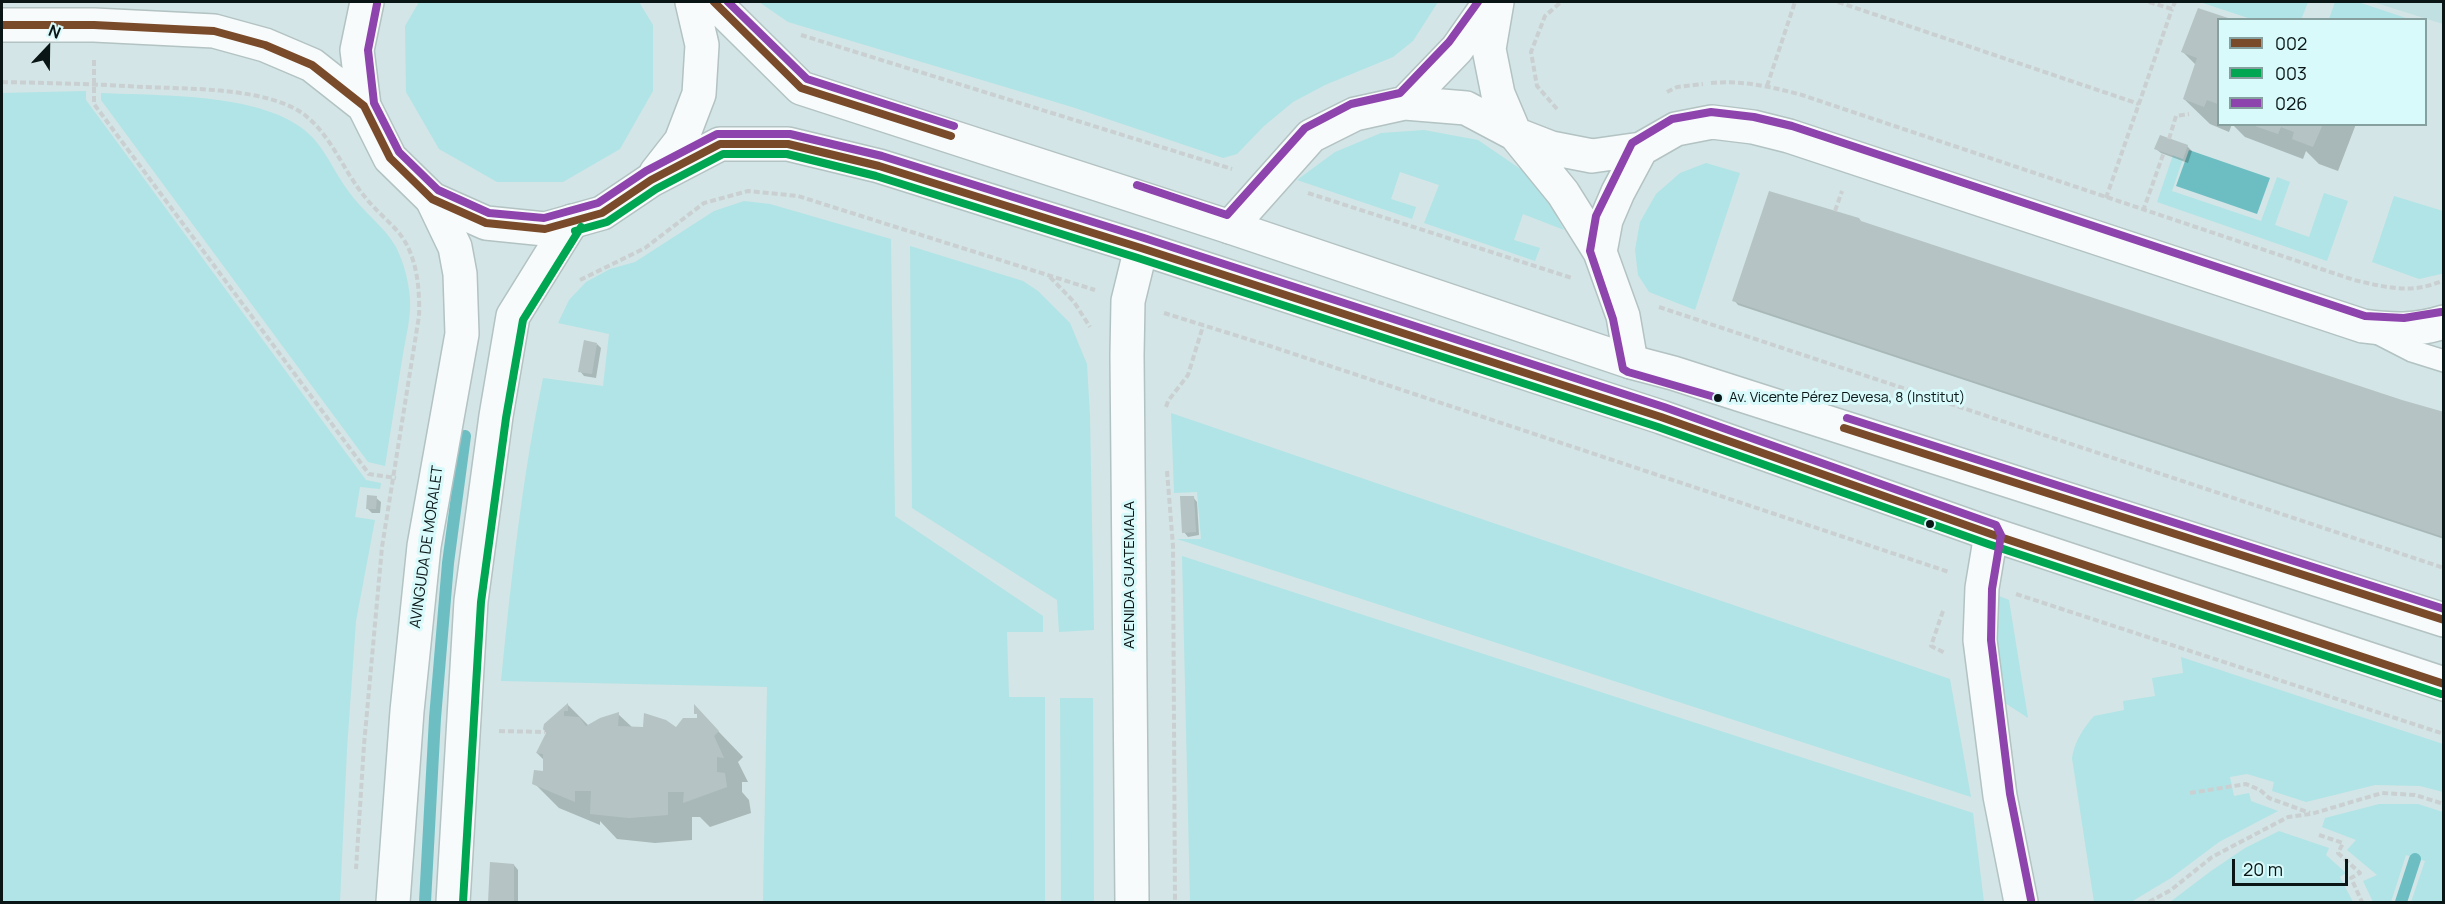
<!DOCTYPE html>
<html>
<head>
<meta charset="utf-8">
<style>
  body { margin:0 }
  #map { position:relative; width:2445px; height:904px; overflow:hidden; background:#d3e5e6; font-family:Manrope,sans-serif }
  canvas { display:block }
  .frame { position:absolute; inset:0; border:3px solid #0a1616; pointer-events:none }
  .legend { position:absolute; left:2217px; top:18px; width:210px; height:108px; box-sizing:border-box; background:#d8fafb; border:2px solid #869f9f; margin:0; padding:8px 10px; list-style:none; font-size:18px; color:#0a1616 }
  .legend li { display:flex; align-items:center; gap:12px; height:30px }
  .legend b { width:30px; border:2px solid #869f9f }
  .north { position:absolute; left:18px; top:18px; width:60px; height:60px; -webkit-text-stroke:4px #d8fafb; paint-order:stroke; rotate:22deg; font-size:16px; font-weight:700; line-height:24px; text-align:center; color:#0a1616 }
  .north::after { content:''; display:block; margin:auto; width:21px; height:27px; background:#0a1616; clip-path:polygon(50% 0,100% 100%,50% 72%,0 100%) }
  .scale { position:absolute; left:2232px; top:859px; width:116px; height:27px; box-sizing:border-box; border:3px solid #0a1616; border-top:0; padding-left:8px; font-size:18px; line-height:21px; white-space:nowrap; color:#0a1616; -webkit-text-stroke:4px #d8fafb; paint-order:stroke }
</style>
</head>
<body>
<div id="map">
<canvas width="2445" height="904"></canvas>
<div class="frame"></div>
<ul class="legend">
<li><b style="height:8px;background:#7a4b2a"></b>002</li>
<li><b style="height:8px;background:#00a651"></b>003</li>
<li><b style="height:8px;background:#8e44ad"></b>026</li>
</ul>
<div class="north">N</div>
<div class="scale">20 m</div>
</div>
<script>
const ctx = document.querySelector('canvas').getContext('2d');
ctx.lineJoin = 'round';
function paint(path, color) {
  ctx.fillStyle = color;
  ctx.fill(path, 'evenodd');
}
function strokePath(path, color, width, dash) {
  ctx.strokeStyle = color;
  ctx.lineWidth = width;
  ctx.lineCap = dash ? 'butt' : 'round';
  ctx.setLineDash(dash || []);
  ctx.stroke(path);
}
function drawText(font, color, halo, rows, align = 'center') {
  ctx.font = font + ' Manrope,sans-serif';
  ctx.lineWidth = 6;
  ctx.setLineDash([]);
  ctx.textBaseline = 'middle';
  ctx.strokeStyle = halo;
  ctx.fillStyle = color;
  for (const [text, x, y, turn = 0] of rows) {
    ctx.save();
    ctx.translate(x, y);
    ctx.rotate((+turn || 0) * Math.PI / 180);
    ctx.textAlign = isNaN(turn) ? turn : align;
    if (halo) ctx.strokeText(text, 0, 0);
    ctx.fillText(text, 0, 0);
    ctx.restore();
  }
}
paint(new Path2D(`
  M 2373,2 L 2443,2 L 2443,24 Z`), '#c0e0e1');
paint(new Path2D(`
  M 419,2 L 639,2 L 653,25 L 653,91 L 620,149 L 563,182 L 497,182 L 439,149 L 406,92 L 405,26 Z
  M 759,2 L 1438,2 L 1413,41 L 1393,57 L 1325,85 L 1293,102 L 1264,126 L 1237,154 L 1223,158 L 1072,107 L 788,22 Z
  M 2200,2 L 2308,2 L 2301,20 L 2251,19 Z
  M 2335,2 L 2358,2 L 2409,19 L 2329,19 Z
  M 86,91 L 86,100 L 366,480 L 381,483 L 380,489 L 360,487 L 355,517 L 375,520 L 356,621 L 347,749 L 340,902 L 2,902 L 2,93 Z
  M 101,93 C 160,96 273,92 314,139 C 328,155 336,175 349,192 C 363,212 384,226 396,247 C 404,263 409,282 410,300 C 411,317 406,336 403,354 C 397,391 391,428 385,466 L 368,462 L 101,100 Z
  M 1424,130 L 1478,140 L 1538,181 L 1564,230 L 1523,214 L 1514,240 L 1540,248 L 1535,261 L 1424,223 L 1439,185 L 1400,172 L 1391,199 L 1416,207 L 1412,219 L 1297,180 L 1335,152 L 1381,133 Z
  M 2173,155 L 2183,159 L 2172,191 L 2261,221 L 2277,177 L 2290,182 L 2275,225 L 2309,237 L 2324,193 L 2348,201 L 2327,261 L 2157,202 Z
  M 1706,163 L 1740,173 L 1695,310 L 1649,292 L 1638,275 L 1635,250 L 1640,222 L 1656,194 L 1680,173 Z
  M 2394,196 L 2443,211 L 2444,273 L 2441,274 L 2419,279 L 2372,262 Z
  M 744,201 L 770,204 L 891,239 L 895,516 L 1043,616 L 1043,632 L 1007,632 L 1009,697 L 1045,697 L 1045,902 L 763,902 L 767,687 L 501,681 C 511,580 522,478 543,378 L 603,386 L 609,334 L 558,323 L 569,300 L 586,282 L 610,269 L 635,262 L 714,211 Z
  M 910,246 L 1023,281 L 1038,291 L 1070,323 L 1087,364 L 1090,416 L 1094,630 L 1059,632 L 1057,600 L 912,508 Z
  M 1171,413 L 1950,679 L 1971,797 L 1177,539 L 1201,539 L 1197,492 L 1174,493 Z
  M 1182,556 L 1973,813 L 1984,902 L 1190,902 Z
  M 1999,596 L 2009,600 L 2028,718 L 2002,701 L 1990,624 Z
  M 2181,657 L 2443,744 L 2443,792 L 2420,786 L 2375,785 L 2306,802 L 2272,791 L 2274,782 L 2247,774 L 2230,777 L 2234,796 L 2249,793 L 2251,801 L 2278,811 L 2219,842 L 2171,878 L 2131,902 L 2094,902 L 2072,758 C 2075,740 2083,729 2094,716 L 2124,710 L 2123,701 L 2155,696 L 2152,678 L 2183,673 Z
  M 1060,698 L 1093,698 L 1094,902 L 1061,902 Z
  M 2379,804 L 2418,804 L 2443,812 L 2443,902 L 2411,902 L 2425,861 L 2406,855 L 2391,902 L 2373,902 L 2363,881 L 2377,875 L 2347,850 L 2356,840 L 2322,827 L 2325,818 Z
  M 2279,831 L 2329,848 L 2326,855 L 2346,873 L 2340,877 L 2353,902 L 2170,902 L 2211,871 L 2245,848 Z`), '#b1e4e6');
paint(new Path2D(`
  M 2189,150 L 2270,178 L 2257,214 L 2176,186 Z`), '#6dbec2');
paint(new Path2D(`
  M 2198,10 L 2228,20 L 2218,20 L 2218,124 L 2232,124 L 2229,132 L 2210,124 L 2184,99 L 2196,65 L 2183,52 Z
  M 2232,124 L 2356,124 L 2338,171 L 2319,164 L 2306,151 L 2303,159 L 2245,137 Z
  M 2187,146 L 2192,151 L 2188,163 L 2161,153 L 2156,149 Z
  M 1905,237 L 2382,395 L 2444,413 L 2444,539 L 1738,305 L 1734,300 Z
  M 597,344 L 601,348 L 596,378 L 584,376 L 580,371 Z
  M 1193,497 L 1197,502 L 1199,535 L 1188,537 L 1184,532 Z
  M 376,498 L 381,502 L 380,513 L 372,513 L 367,508 Z
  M 568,705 L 589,726 L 618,714 L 633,728 L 676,729 L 699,720 L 696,708 L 743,757 L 738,762 L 748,782 L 742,782 L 742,792 L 749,800 L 751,813 L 710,827 L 700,817 L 692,817 L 692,840 L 655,843 L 617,839 L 600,821 L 600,825 L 559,808 L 534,783 L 544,772 L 544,760 L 537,753 Z
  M 491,864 L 514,865 L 518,870 L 518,902 L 490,902 Z`), '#0003');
strokePath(new Path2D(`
  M 425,902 L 435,718 L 448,563 L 465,436
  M 2401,902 L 2415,859`), '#6dbec2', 12);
paint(new Path2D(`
  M 2198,8 L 2231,19 L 2218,20 L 2218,104 L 2207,100 L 2204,107 L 2183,99 L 2197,58 L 2181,52 Z
  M 2323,124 L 2313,147 L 2292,139 L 2294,132 L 2281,127 L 2278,134 L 2252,125 Z
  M 2160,135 L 2188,145 L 2183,159 L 2154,149 Z
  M 1769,191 L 1859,218 L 1861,221 L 2402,400 L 2444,412 L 2444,537 L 1732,301 Z
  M 584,340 L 597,343 L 592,374 L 578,372 Z
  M 367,495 L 377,496 L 376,509 L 366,509 Z
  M 1180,496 L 1194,496 L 1196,532 L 1182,533 Z
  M 568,703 L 568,711 L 564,711 L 564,716 L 579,717 L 586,726 L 600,718 L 619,712 L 618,726 L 643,727 L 644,713 L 666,720 L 676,727 L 683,718 L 697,718 L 697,714 L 694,714 L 694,704 L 719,731 L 714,736 L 724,758 L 717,757 L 717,772 L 725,773 L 727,787 L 683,803 L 684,792 L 668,792 L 668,815 L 629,818 L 590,814 L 591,791 L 575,791 L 575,802 L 532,784 L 534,770 L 543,771 L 543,754 L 536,753 L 546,733 L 543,729 L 544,724 Z
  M 490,862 L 514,864 L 514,902 L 488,902 Z`), '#b5c3c4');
const lane = new Path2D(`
  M 2377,333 L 2412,351 L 2444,361`);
const street = new Path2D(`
  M 1497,2 L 1489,49 L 1498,94 L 1515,134 L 1563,193 L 1600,252
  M 1405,103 L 1466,108 L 1515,134 L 1551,148 L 1592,156 L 1641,149 L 1676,129 L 1712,122 L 1753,127 L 1789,136 L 2363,326 C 2392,330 2416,331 2444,322
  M 1230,227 L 1311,136 L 1355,114 L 1405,103 L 1457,49 L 1490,2
  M 1631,362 L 1623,316 L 1600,252 L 1606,220 L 1618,192 L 1641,149
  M 1991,534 L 1982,588 L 1980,640 L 2000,796 L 2021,902
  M 393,902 L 407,711 L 424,546 L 462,334 L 460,274 L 455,247 L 432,199
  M 453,902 L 471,601 L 496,416 L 513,316 L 572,221
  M 1132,902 L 1127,355 L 1128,301 L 1141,248`);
const secondary = new Path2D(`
  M 367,2 L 357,50 L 364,106 L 390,158 L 432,199 L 486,223 L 545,229 L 602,213 L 651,180 L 720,144 L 788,144 L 879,166 L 1141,248 L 1661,417 L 1991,534 L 2444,684
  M 714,2 L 801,88 L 1230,227 L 1631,362 L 1673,373 L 2444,620
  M 2,25 L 94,25 L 214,31 L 265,45 L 312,65 L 364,106
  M 656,173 L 681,141 L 699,94 L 702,45 L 692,2`);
strokePath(lane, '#b3c2c2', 24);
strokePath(street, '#b3c2c2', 36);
strokePath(secondary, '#b3c2c2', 36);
strokePath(new Path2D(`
  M 1838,2 L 2139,104
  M 2149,2 L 2172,9 L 2175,2
  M 801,35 L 1232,169
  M 94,60 L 94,104 L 369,474 L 396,478
  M 2,82 C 49,83 96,84 143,87 C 188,89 270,87 306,116 C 332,137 344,172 365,197 C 375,210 389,221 399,233 C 417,255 420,289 419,316 L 382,547 L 364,745 L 356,869
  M 1711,83 C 1742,80 1772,87 1802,95 L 2354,280 C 2385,287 2412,295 2444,280
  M 1767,86 L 1795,2
  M 1667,92 L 1677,87 L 1703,84
  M 1557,109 L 1537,86 L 1531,52 L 1545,16 L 1561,2
  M 2169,139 L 2176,116 L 2189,114
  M 1308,193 L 1572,278
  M 2106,198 L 2172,9
  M 1835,211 L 1842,191
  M 2143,211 L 2164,152
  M 1050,277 L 1074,302 L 1090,327
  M 580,280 L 645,248 L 704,203 L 748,191 L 798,196 L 1095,290
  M 1659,307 L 2444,568
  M 1164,313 L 1270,346 L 1949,572
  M 1166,407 L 1168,401 L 1188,375 L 1203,326
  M 1167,471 L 1173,546 L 1175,902
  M 2016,594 L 2444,734
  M 1943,611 L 1931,646 L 1945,653
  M 499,731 L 545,732
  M 2190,793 L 2246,784 L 2260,790 L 2269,798 L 2310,813
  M 2319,835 L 2343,843 L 2338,853 L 2360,873 L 2351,878 L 2362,902
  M 2149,902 L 2171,890 L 2212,857 L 2288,817 L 2311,814 L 2382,793 L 2415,795 L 2444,804`), '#cad0d1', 4, [6, 3]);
strokePath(lane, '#f8fbfb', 21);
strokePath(street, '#f8fbfb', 33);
strokePath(secondary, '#f8fbfb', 33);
strokePath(new Path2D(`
  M 714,2 L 801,88 L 951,136
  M 2,25 L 94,25 L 214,31 L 265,45 L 312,65 L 364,106 L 390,158 L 432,199 L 486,223 L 545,229 L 602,213 L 651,180 L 720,144 L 788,144 L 879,166 L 1141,248 L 1661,417 L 1991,534 L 2444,684
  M 1844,428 L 2444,620`), '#7a4b2a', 8);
strokePath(new Path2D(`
  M 575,231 L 607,222 L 656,189 L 723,154 L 787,154 L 876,176 L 1138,258 L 1658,427 L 1988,544 L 2441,694
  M 463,902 L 481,602 L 506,418 L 523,320 L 581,227`), '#00a651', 8);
strokePath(new Path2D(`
  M 728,2 L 807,79 L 954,126
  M 377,4 L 368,50 L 374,103 L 399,152 L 438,190 L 489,213 L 544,218 L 598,203 L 646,171 L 717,134 L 790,134 L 882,156 L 1144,238 L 1664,407 L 1996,525 L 2001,535 L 1992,589 L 1991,640 L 2010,794 L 2031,900
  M 1137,185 L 1227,215 L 1305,128 L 1351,104 L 1400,93 L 1449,42 L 1478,2
  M 1718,398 L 1628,372 L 1623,369 L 1613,319 L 1590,251 L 1596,216 L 1632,143 L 1672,119 L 1711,112 L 1754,117 L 1792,126 L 2365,316 L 2404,318 L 2441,312
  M 1847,418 L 2444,609`), '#8e44ad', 8);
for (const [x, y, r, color] of [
  [1718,398,5,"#0a1616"],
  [1930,524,5,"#0a1616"]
]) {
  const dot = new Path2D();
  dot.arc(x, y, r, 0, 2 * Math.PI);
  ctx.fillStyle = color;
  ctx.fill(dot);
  strokePath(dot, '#d8fafb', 2);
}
drawText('14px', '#0a1616', '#d8fafb', [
  ["Av. Vicente Pérez Devesa, 8 (Institut)",1729,398]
], 'left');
drawText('15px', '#0a1616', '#d8fafb', [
  ["AVINGUDA DE MORALET",427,547,-82],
  ["AVENIDA GUATEMALA",1130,575,-90]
]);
</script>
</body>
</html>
